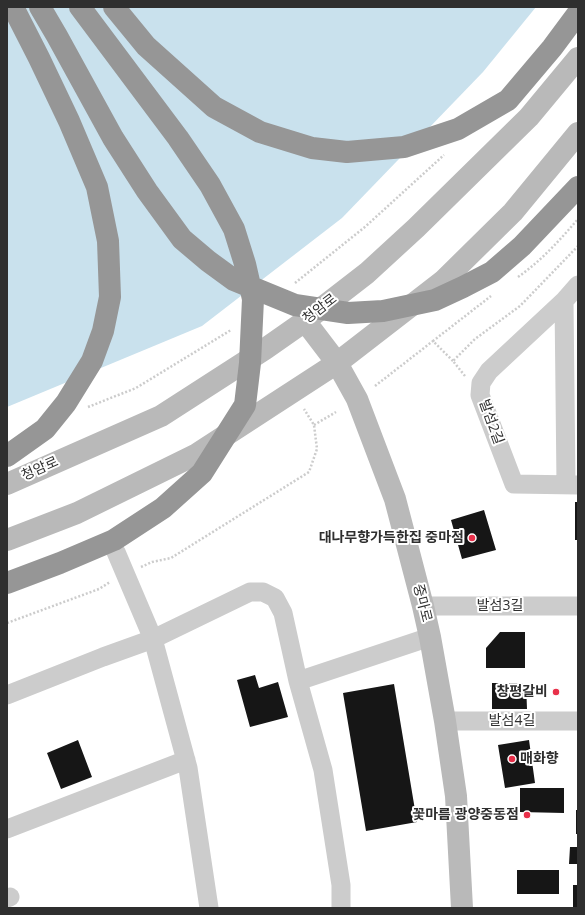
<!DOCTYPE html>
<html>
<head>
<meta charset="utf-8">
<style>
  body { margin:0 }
  #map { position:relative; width:585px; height:915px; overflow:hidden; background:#fff; font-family:"Open Sans",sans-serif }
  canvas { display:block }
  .frame { position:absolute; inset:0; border:8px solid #2f2f2f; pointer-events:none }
</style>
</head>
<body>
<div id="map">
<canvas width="585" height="915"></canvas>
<div class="frame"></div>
</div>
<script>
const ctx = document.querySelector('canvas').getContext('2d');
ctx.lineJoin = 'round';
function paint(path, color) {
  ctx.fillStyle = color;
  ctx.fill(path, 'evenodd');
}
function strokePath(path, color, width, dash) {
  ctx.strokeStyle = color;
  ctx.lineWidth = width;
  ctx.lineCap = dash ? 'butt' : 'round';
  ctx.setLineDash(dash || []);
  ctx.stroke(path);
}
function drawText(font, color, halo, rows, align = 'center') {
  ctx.font = font + ' "Open Sans","Noto Sans KR",sans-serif';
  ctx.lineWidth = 4;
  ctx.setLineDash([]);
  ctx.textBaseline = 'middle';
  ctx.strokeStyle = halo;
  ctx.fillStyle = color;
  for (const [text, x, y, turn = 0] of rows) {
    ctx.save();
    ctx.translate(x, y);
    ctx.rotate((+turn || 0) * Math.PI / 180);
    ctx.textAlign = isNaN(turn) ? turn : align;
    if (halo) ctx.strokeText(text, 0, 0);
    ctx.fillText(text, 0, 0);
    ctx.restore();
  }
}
paint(new Path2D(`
  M 7,7 L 536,7 L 483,72 L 342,218 L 202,326 L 7,407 Z`), '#c9e1ed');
paint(new Path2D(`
  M 575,502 L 578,502 L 578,540 L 575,540 Z
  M 484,510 L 496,550 L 462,559 L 451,520 Z
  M 500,632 L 525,632 L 525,668 L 486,668 L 486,648 Z
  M 255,675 L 259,688 L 278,682 L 288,717 L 250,727 L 237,680 Z
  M 492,683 L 526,683 L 527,709 L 492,709 Z
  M 394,684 L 417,822 L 366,831 L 343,693 Z
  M 78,740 L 92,777 L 61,789 L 47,753 Z
  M 529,740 L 535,783 L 505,788 L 498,745 Z
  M 520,788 L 564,788 L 564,813 L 520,812 Z
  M 576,810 L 578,810 L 578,834 L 576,834 Z
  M 570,847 L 578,847 L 578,864 L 569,864 Z
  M 517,870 L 559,870 L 559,894 L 517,894 Z
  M 573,885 L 578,885 L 578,908 L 573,908 Z`), '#161616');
strokePath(new Path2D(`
  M 518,277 C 541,261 560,240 578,219
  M 295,283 L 366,226 L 444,155
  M 453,361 L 433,341 L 491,296
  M 465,376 L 453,361 L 475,339 L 520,306 L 578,246
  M 375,386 L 433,341
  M 88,407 L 136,388 L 231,330
  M 314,425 L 336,412
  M 141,567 L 152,562 L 171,558 L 309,472 L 317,449 L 314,425 L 304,409
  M 7,623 L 99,589 L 110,582`), '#ccc', 2.5, [2, 2]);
strokePath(new Path2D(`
  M 578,285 L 564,301 L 489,371 L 481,383 L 480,395 L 514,484 L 578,485
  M 564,301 L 566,484
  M 116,552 L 153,639 L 188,768 L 209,908
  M 423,606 L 578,606
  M 298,681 L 430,637
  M 7,695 L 103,657 L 153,639 L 250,592 L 263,592 L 275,598 L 283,613 L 298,681 L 323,770 L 341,885 L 341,908
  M 445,721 L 578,721
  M 7,829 L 186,760
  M 7,898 L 10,897`), '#ccc', 19);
strokePath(new Path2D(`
  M 305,321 L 337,363 L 357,399 L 395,499 L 423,606 L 430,637 L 445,721 L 456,796 L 462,908
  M 7,484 L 161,416 L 265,349 L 305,321 L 367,273 L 416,228 L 529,117 L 578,58
  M 7,540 L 77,513 L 197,454 L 337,363 L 443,281 L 513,212 L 578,133`), '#b9b9b9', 22);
strokePath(new Path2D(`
  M 40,7 L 57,36 L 113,138 L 147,191 L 182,239 L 208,261 L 234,280 L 295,305 L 348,313 L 383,311 L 435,300 L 463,287 L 492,272 L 522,246 L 578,187
  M 114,7 L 146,46 L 214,107 L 260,132 L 312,148 L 347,152 L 404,147 L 458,129 L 508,100 L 552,48 L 578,13
  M 7,456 L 45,429 L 66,403 L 92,361 L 103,331 L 110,297 L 108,241 L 97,187 L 69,121 L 39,58 L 13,7
  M 7,583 L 60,563 L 114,540 L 163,508 L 202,473 L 245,405 L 250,363 L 253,299 L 245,264 L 234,229 L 210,185 L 178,138 L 80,7`), '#969696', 22);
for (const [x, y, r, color] of [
  [472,538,4,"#e8304a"],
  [556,692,4,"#e8304a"],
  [512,759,4,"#e8304a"],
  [527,815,4,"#e8304a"]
]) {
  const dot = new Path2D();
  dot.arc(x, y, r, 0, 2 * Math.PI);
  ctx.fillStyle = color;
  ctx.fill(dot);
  strokePath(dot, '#fff', 1.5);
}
drawText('14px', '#2f2f2f', '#fff', [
  ["청암로",320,309,-38],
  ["발섬2길",491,422,70],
  ["청암로",40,469,-24],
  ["중마로",422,603,76],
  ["발섬3길",500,606],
  ["발섬4길",512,721]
]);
drawText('bold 14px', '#2f2f2f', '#fff', [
  ["대나무향가득한집 중마점",464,538],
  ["창평갈비",548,692],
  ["매화향",520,759,"left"],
  ["꽃마름 광양중동점",519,815]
], 'right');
</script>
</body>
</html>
